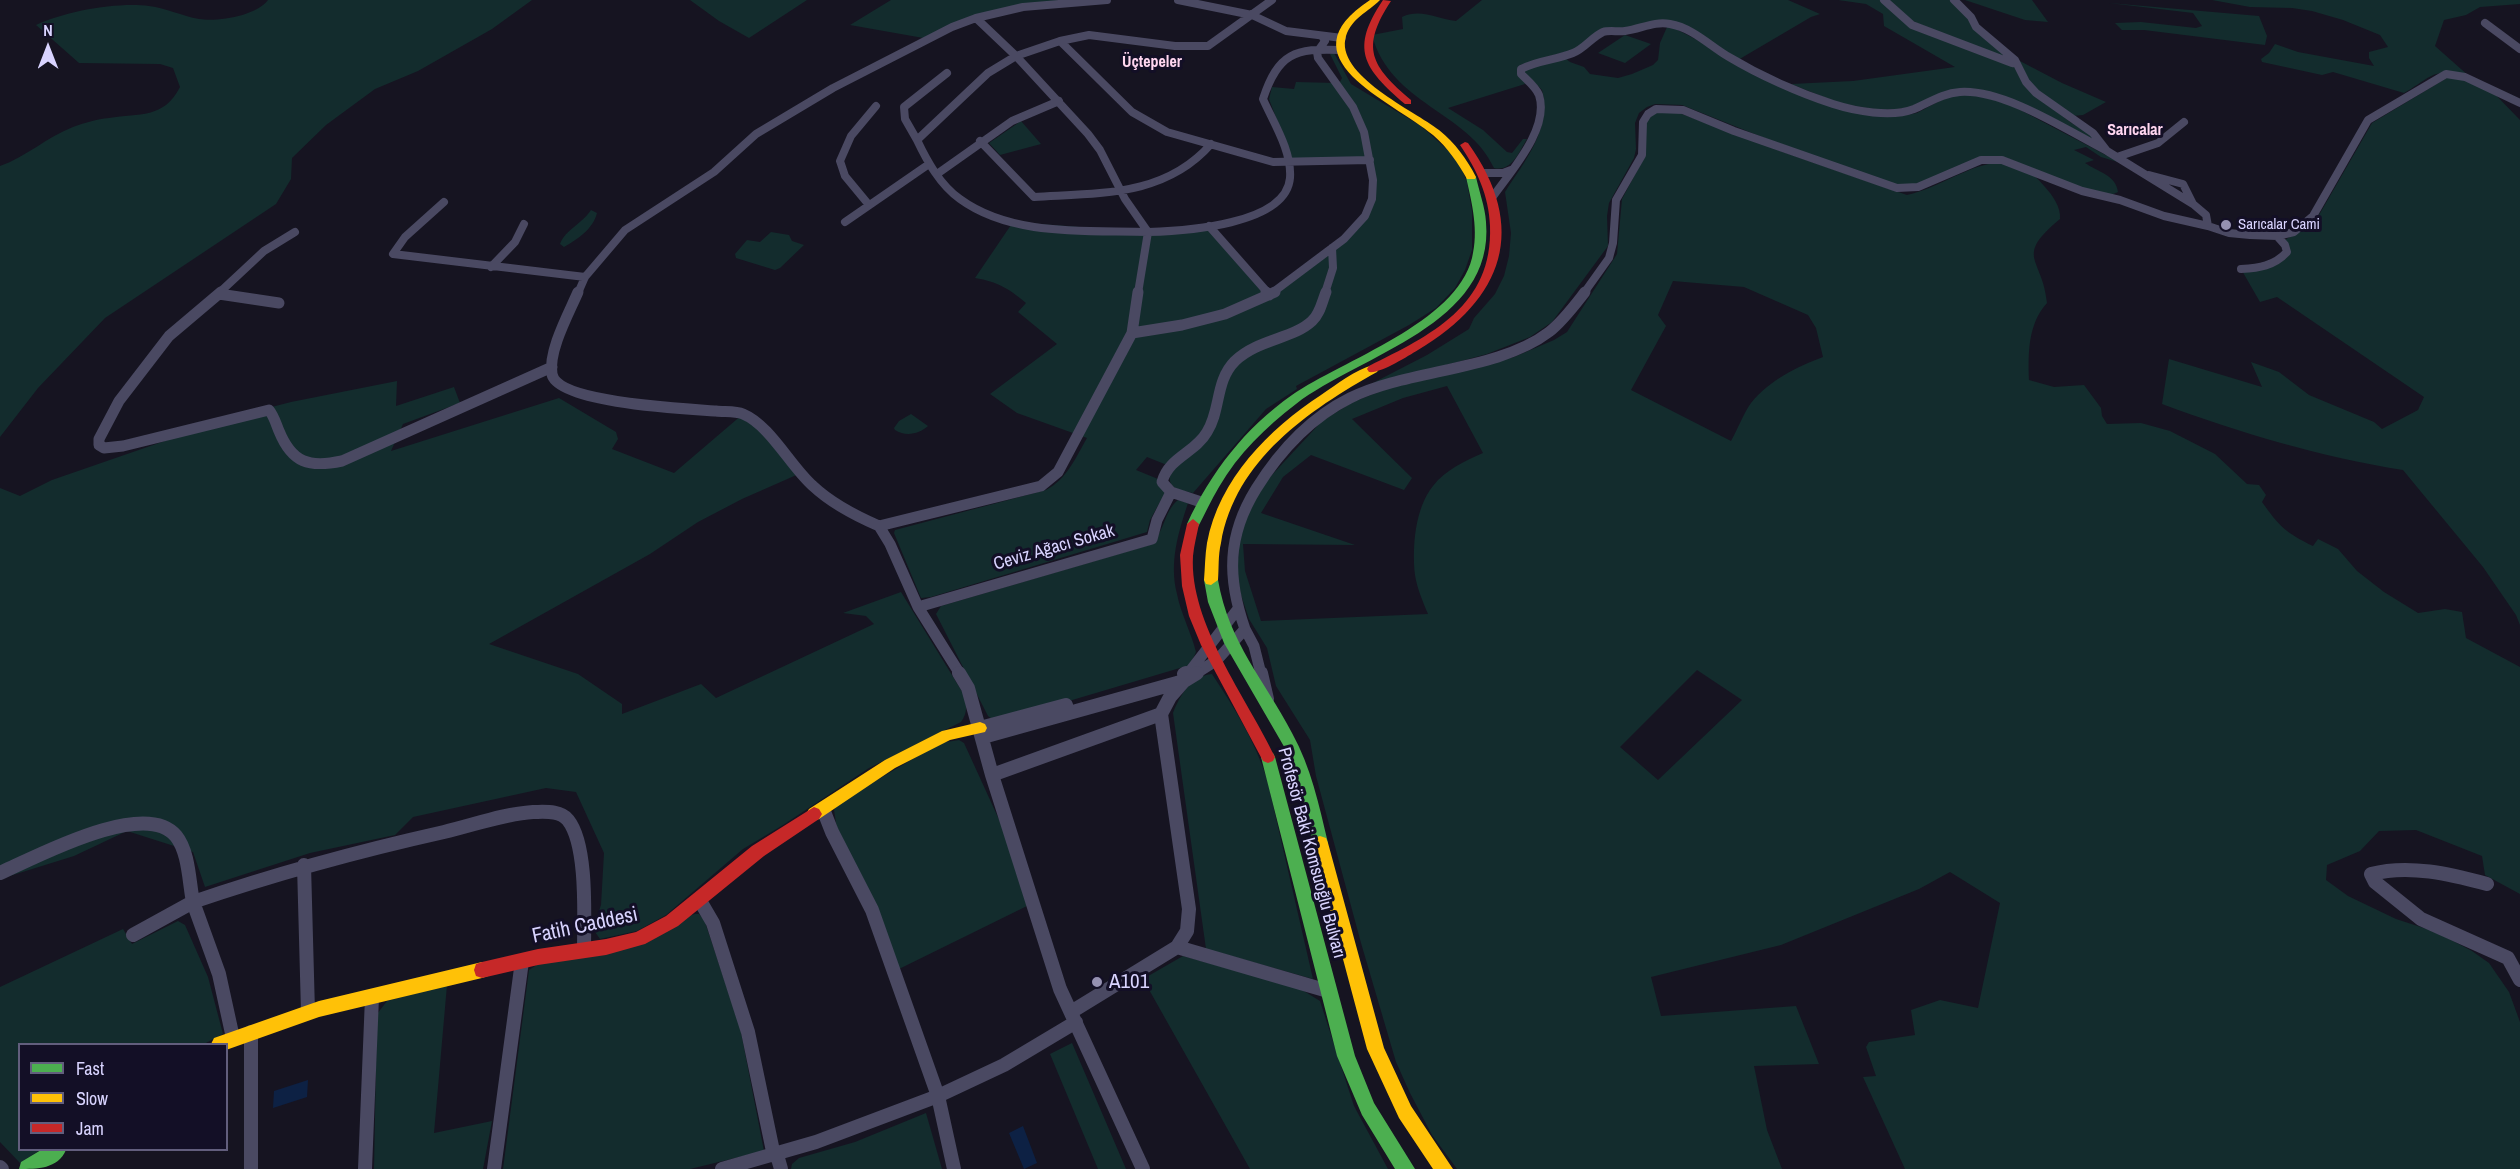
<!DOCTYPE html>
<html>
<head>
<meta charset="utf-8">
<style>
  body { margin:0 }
  #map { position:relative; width:2520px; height:1169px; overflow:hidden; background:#161421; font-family:"Archivo Narrow",sans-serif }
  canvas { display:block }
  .legend { position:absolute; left:18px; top:1043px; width:210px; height:108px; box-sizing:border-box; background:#130f26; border:2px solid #625e7d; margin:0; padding:8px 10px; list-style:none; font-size:18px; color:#d9d4ff }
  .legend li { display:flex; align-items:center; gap:12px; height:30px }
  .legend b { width:30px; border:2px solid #625e7d }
  .north { position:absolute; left:18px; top:18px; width:60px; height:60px; -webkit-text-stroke:4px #130f26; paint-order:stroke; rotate:0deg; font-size:16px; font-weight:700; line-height:24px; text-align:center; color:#d9d4ff }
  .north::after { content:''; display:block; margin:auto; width:21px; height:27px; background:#d9d4ff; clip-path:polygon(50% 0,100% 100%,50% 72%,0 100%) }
</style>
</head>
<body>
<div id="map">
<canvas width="2520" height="1169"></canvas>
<ul class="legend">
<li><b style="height:8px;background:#4caf50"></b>Fast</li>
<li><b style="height:8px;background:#ffc107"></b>Slow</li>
<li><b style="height:8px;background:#c62828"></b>Jam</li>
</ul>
<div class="north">N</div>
</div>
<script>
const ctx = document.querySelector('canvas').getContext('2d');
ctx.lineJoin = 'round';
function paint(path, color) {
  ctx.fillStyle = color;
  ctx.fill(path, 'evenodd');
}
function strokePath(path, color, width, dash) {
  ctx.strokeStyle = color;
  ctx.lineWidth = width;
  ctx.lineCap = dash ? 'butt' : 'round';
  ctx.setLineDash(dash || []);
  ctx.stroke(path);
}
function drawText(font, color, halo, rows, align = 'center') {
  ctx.font = font + ' "Archivo Narrow",sans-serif';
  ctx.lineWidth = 6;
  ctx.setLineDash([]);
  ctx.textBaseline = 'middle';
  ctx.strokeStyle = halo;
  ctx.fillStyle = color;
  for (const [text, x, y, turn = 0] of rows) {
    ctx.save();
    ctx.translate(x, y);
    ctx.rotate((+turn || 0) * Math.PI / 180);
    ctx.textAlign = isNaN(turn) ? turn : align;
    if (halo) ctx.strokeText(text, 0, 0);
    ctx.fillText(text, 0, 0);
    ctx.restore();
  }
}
paint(new Path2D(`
  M 268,0 L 532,0 L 492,29 L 418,71 L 375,89 L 326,125 L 292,158 L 291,179 L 276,204 L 105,318 L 38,388 L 0,437 L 0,166 C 26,157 47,137 73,127 C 84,123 97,119 109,118 C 139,113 164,119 180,87 L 173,68 L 160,64 L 79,63 L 36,25 C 66,11 117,2 149,6 C 166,8 182,16 199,19 C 218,22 256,16 268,0 Z
  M 690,0 L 807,0 L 749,38 L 719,21 Z
  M 891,0 L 1082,0 L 990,14 L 929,39 L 850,25 Z
  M 1482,0 L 1788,0 L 1820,14 L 1811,17 L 1738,60 L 1678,23 L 1609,29 L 1579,48 L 1520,65 L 1525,84 L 1448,108 L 1483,130 L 1507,152 L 1512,153 L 1523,139 L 1527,139 C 1519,152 1512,172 1494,168 C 1469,112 1390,104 1372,35 L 1403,29 L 1402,17 C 1421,8 1437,19 1456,21 Z
  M 1838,0 L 1881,0 L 1899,15 L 2011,65 L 2016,68 L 2027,88 L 2070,122 L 2093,136 L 2095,140 L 2037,114 L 1968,91 L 1911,108 L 1880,110 L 1839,103 L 1791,84 L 1853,81 L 1955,67 L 1884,26 L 1883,14 L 1866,4 Z
  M 1888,0 L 1951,0 L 2013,60 L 1917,26 Z
  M 1965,0 L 2032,0 L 2048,22 L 2025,20 Z
  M 2212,0 L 2520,0 L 2520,4 L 2480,7 L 2466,15 L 2444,20 L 2435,46 L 2470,77 C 2431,68 2436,74 2404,93 L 2333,72 L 2322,75 L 2262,62 L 2261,59 L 2269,53 L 2275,44 L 2298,52 L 2374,66 L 2369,58 L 2369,52 L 2388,47 L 2380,35 L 2343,20 L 2312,11 L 2292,8 L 2250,7 Z
  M 2109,3 L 2259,16 L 2267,36 L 2265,45 L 2144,30 L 2122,30 L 2115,23 L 2141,22 L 2196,28 L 2202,26 L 2193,13 Z
  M 1670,26 L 1810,98 L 1907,115 L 1917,113 L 1949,96 L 1971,94 L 2009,104 L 2121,163 L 2101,157 L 2086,147 L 2074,150 L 2094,160 L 2085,163 C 2098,172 2116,175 2118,192 L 2111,195 L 2082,189 L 2004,157 L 1914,185 L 1894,185 L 1812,157 L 1682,105 L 1655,104 L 1647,107 L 1639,113 L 1635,123 L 1636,149 L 1634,158 L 1609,203 L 1607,216 L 1608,246 L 1552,322 L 1530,337 L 1487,354 L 1365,387 L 1427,355 L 1469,329 L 1474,318 L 1495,294 L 1504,276 L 1509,256 L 1511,233 L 1505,192 C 1524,162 1552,129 1542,90 L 1524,72 L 1526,69 L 1565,58 L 1570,62 L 1584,67 L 1590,74 L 1618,78 L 1632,74 L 1653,65 L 1658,60 L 1660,43 L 1667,27 Z
  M 1625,35 L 1651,44 L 1625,63 L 1598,53 Z
  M 1334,53 L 1351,84 L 1421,126 L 1451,153 L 1461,167 L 1467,182 L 1472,211 L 1472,250 L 1465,270 L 1455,288 L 1436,308 L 1409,325 L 1296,386 L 1297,389 L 1266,409 L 1193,493 C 1175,489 1165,488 1172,467 L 1147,457 L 1136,470 L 1158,479 L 1165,493 L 1150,520 L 1147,532 L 931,597 L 921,598 L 894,533 L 895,530 L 1046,490 C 1067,479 1076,457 1087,438 L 1017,413 L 990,394 L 1057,344 L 1018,312 L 1026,303 C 1008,288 998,282 975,278 L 1013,222 L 1148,232 L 1209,226 L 1269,295 L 1332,248 L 1369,208 L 1370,160 L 1293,162 L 1269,99 L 1272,87 L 1294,89 L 1296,82 L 1335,83 L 1338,86 L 1342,78 L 1330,54 Z
  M 2018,60 L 2062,83 L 2106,102 L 2083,115 L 2073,116 C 2058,106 2041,97 2030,82 C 2025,75 2024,67 2018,60 Z
  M 2450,76 L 2490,89 L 2520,120 L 2520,625 L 2516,615 L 2483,567 L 2403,470 C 2320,457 2241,433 2162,404 L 2169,359 L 2262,387 L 2251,362 L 2279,372 L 2309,395 L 2374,422 L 2382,429 L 2418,410 L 2424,397 L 2277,297 L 2260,302 L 2241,269 L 2259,268 L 2286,254 L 2283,241 L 2315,222 L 2372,123 Z
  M 1674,111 L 1786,153 L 1907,195 C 1956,185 2001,133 2045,187 C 2053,196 2061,207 2060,219 C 2013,258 2043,257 2047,303 C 2028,324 2028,353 2029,380 L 2054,387 L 2084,385 L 2101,408 L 2102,416 L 2107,424 L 2141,423 L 2170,431 L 2215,454 L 2247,484 L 2259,485 L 2266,495 L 2262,502 C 2279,526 2286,533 2313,546 L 2318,539 L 2338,549 L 2357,571 L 2384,592 L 2418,613 L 2445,609 L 2462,612 L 2466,638 L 2520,667 L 2520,894 L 2485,875 L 2482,856 L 2416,830 L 2379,831 L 2360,851 L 2327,865 L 2326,880 L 2348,896 L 2396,919 L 2436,932 L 2472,951 L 2489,963 L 2509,992 L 2520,1022 L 2520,1169 L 1905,1169 L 1863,1077 L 1876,1076 L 1866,1047 L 1869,1042 L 1915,1035 L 1911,1010 L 1940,1000 L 1978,1008 L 2000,903 L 1950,872 L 1919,889 L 1781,945 L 1651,977 L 1661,1016 L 1796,1006 L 1819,1064 L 1754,1066 L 1767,1130 L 1782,1169 L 1457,1169 L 1432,1135 L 1410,1093 L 1396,1062 L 1361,943 L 1316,776 L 1310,740 L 1276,686 L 1267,648 L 1249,619 L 1241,595 L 1237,573 L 1240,533 L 1259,489 L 1322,421 L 1353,402 L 1389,388 L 1514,357 L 1554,340 L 1567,332 L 1617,254 L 1622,199 L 1645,156 L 1646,123 L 1653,113 ZM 1673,281 L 1744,287 L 1808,315 L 1816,328 L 1823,357 C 1796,367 1770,380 1751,403 C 1743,414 1738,429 1731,441 L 1631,390 L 1666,326 L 1658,315 ZM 1447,386 L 1483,453 C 1465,461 1445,470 1433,486 C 1415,508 1412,547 1415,575 C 1417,588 1423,602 1428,614 L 1261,621 L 1245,571 L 1243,544 L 1355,545 L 1261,513 L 1283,477 L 1311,455 L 1404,490 L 1412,478 L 1352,419 L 1403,398 ZM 1697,670 L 1742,700 L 1658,780 L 1620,747 Z
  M 1021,121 L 1041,144 L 1000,155 L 989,143 Z
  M 591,210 L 597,213 C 593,229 578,239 564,247 L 560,244 C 565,230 583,223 591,210 Z
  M 771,232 L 789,235 L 792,241 L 804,245 L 780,268 L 775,270 L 736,258 L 735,254 L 747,240 L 760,242 Z
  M 397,381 L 396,406 L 454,387 L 460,403 L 403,424 L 391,451 L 559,398 L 616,432 L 618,439 L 612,449 L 674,473 L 743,414 L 801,473 L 742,499 L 698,522 L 650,554 L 489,644 L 578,674 L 622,704 L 622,714 L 701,684 L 716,698 L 874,624 L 866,616 L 843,613 L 901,592 L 963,693 C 967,705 968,712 961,722 L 869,768 L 783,825 L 743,849 L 666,915 L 637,931 L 600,939 L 593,929 L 601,905 L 604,853 L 576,792 L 546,788 L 413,817 L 395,835 L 310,853 L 205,887 L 193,852 L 127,831 L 74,856 L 0,879 L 0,488 L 20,496 L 52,480 L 237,416 L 291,402 Z
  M 911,414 L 928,426 C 919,434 906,437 895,430 L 894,428 L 899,421 Z
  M 1178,500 L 1188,503 C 1178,533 1169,563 1177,594 C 1181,614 1191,632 1196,652 L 1190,665 L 1005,720 L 993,720 L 988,716 L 936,614 L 941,606 L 1149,545 C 1165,534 1163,512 1178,500 Z
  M 1212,674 C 1235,709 1254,739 1267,779 L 1313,979 L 1206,949 L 1173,713 C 1180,695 1191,676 1212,674 Z
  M 959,740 L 964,743 L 1007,837 L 1027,906 L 899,969 L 837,829 L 834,810 L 838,803 L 940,743 Z
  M 695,914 L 699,914 L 704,919 L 740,1027 L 764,1151 L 690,1169 L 503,1169 L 529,970 L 541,962 Z
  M 178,921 L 185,925 L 208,977 L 223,1034 L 204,1044 L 20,1044 L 20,1150 L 40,1150 L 20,1163 L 0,1142 L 0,987 L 123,929 L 132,944 Z
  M 1183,956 L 1299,988 L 1320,1001 L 1354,1106 L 1388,1169 L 1250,1169 L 1143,979 Z
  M 447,985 L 434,1133 L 492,1121 L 483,1169 L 374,1169 L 377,1014 L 387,1001 Z
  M 1072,1043 L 1126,1169 L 1098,1169 L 1050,1054 Z
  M 926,1113 L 942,1169 L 791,1169 L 792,1164 L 799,1158 L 855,1142 Z`), '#132c2d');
paint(new Path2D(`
  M 308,1080 L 307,1097 L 273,1108 L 274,1091 Z
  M 1023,1126 L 1037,1163 L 1024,1169 L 1009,1133 Z`), '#0d2144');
strokePath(new Path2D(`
  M 1178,0 L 1252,15 L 1286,31 L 1342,38
  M 1884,0 L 1912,25 L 2012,63
  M 1954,0 L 1971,17 L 1976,27 L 2015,60 L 2026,82 L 2036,93 L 2093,133 L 2107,151 L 2193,204
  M 976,18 L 1023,7 L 1107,0
  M 2485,23 L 2520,49
  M 1060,41 L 1089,35 L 1175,46 L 1208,46 L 1272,0
  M 947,73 L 904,107 L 905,119 L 917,140 L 988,73 L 1016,56 L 1088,134 L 1100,150 L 1125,199 L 1148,232 C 1184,231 1286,225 1290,178 C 1292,151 1273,122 1263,99 C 1278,53 1295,48 1341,50
  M 917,140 C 927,161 940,185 960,199 C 1012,237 1087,230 1148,232 L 1138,293
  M 980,141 L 1034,197 C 1098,193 1165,197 1211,144
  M 2117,157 L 2158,143 L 2184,122
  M 1484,173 L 1503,173 L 1511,170
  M 937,174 L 1012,121 L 1059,101
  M 2149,175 L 2183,184 L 2193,204 L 2206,215 L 2208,226 L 2229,233 L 2250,235 L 2277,236 L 2294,232 L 2313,216 L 2368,120 L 2446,74 L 2465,77 L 2520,103
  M 1492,198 C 1510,172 1550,129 1539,95 C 1536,87 1527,80 1521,74 L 1521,69 C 1538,60 1556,60 1573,53 C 1584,49 1592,37 1603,32 C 1609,30 1618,32 1625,31 C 1641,29 1654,21 1670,24 C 1693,28 1710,46 1729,57 C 1759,75 1799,93 1833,104 C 1855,111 1891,118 1914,109 C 1930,102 1943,93 1960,92 C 2004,89 2068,131 2107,151
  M 444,202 L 405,237 L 393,254 L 585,277
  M 869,205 L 845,176 L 840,161 L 851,136 L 876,106
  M 845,222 L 929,164
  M 1209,226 L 1268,293
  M 491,267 L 515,242 L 524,224
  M 2241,269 C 2259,268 2274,266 2287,252 L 2285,245 L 2277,236
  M 219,293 L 264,251 L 295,232
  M 578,293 L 585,277 L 625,230 L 714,172 L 756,134 L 833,88 L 952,27 L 976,18 L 1016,56 L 1060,41 L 1132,112 L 1167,132 L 1273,162 L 1370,160
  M 1272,293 L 1344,239 L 1365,216 L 1372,199 L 1373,180 L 1364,132 L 1353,107 L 1318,58 L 1317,52 L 1325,41 L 1322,36
  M 1325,293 L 1333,268 L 1332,248
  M 1584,293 L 1609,258 L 1613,243 L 1616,200 L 1642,155 L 1643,122 L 1648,114 L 1656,109 L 1683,110 L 1734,131 L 1897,188 L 1918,187 L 1981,160 L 2002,160 L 2082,191 L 2120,200 L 2164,216 L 2208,226`), '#4a4962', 8);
strokePath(new Path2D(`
  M 221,292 L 169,336 L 119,401 L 99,439 L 99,445 L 104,448 L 123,446 L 269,410 C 274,416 276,424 279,431 C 292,463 309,468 342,461 L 552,367
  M 578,292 C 569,313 548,351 552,374 C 557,403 689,409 716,411 C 724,412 736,411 743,414 C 770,425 791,467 813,486 C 831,503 856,516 879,526 L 1041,486 L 1058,472 L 1132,333 L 1138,292
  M 1266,292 L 1269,295
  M 219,294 L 279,303
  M 1132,333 L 1182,325 L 1225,314 L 1275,292
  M 1201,502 L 1171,492 L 1162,482 C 1169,457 1195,453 1207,432 C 1221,410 1215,381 1235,361 C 1258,339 1293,339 1312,321 C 1320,314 1322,302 1326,292
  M 879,526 L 890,544 L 918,607 L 960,674
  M 918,607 L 1152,539 L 1157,520 L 1171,492
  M 1245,629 L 1254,646 L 1261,674
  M 1184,674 L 1190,671 L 1237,610
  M 1195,674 L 1217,660 L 1245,629 C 1227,578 1227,536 1256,489 C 1279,452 1310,418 1350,398 C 1408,369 1498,371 1549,332 C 1563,321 1574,306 1585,292`), '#4a4962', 11);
strokePath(new Path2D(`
  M 959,673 L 968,688 L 992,775 L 1161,714 L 1189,909 L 1187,931 L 1177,947 L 1071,1012
  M 1261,673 L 1267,699
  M 1184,674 L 1186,673
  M 1161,714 L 1170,697 L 1184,681
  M 980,728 L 1066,705
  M 983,737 L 1184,681 L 1197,673
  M 992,775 L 1060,989 L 1143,1169
  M 304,865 L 308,1012
  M 0,873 C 36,857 145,798 176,836 C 189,852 189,882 193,902 L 133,935
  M 2487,884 C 2450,874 2409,864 2371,874 L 2375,882 L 2421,919 L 2508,958 L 2520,980
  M 699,899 L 713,923 L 748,1032 L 774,1156
  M 1177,947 L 1328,991
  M 251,1032 L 251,1169
  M 233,1038 L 219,974 L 193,902 C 275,874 359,851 444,832 C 474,825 503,814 533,812 C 544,812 560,810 568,820 C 588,845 584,918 584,950
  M 777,1155 L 781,1169
  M 0,1167 L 2,1169
  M 365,1169 L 372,997
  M 494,1169 L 522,961
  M 722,1169 L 816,1142 L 938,1096 L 872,910 L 832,832 L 823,809
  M 954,1169 L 938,1096 L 1004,1065 L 1076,1022`), '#4a4962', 14);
paint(new Path2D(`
  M 1471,174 L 1476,177 C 1479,191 1485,207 1486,222 C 1495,325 1361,354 1296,404 C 1266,427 1238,454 1219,487 C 1211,500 1205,514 1198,527 L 1188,527 L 1187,524 C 1211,472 1245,428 1292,395 C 1343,360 1456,323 1472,258 C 1479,230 1472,204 1466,177 Z
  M 1211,575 L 1218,580 C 1229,643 1264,679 1292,733 C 1311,767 1319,805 1328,843 L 1326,848 L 1320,850 L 1314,848 L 1299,789 L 1286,750 L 1224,643 L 1208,602 L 1204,580 Z
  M 1268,751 L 1273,753 L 1275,757 L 1355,1056 L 1374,1103 L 1415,1169 L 1395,1169 L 1362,1115 L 1337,1056 L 1261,757 L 1263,753 Z
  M 41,1150 L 66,1150 C 58,1169 37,1169 19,1169 L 21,1162 Z`), '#4caf50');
paint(new Path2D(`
  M 1370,0 L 1380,0 C 1368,12 1352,18 1346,36 C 1334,75 1415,111 1439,130 C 1455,143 1467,159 1476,177 L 1475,179 L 1467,179 C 1458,163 1448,148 1433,135 C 1391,100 1281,58 1370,0 Z
  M 1373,365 L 1377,366 L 1379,369 L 1377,372 C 1309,410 1235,460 1221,543 C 1218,555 1219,568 1218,580 L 1211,585 L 1206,584 L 1204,580 C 1205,568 1205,555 1207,543 C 1219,479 1269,429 1321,395 C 1337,384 1355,370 1373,365 Z
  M 980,722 L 985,724 L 987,728 L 985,732 L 950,740 L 895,768 L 819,819 L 814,821 L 809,819 L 806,814 L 809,809 L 885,760 L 942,731 Z
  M 1320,836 L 1326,838 L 1328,843 L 1384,1048 L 1411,1106 L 1453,1169 L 1433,1169 L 1399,1118 L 1367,1049 L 1312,843 L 1314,838 Z
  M 482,962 L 488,964 L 490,970 L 488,976 L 482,978 L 319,1017 L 226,1050 L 226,1044 L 211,1044 L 214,1038 L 319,1001 Z`), '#ffc107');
paint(new Path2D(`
  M 1383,0 L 1391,1 C 1360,48 1371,66 1411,100 L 1411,104 L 1405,104 C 1363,68 1350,49 1383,0 Z
  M 1465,142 L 1468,143 C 1529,228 1504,299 1418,350 C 1408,356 1380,374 1369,372 L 1367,369 L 1369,366 C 1431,335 1493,306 1490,226 C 1489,196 1477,170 1460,145 Z
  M 1193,519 L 1199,524 C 1197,534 1194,545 1193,556 C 1189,623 1247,698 1275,757 L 1273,761 L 1268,763 L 1263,761 L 1201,645 L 1189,616 L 1182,586 L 1180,555 L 1187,524 Z
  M 814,807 L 819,809 L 822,814 L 819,819 L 764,856 L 678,926 L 645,944 L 606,955 L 538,965 L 482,978 L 476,976 L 474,970 L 476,964 L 482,962 L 538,949 L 606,939 L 636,932 L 666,916 L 752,846 Z`), '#c62828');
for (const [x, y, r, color] of [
  [2226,225,6,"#9591b1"],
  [1097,982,6,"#9591b1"]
]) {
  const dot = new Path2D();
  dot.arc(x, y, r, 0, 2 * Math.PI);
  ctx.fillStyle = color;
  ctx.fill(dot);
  strokePath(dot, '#130f26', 2);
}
drawText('15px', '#d9d4ff', '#130f26', [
  ["Sarıcalar Cami",2238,225]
], 'left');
drawText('bold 16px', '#ffd6f0', '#130f26', [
  ["Üçtepeler",1152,63],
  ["Sarıcalar",2135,131]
]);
drawText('18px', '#d9d4ff', '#130f26', [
  ["Ceviz Ağacı Sokak",1054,548,-16],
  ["Profesör Baki Komsuoğlu Bulvarı",1311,853,75]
]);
drawText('21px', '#d9d4ff', '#130f26', [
  ["Fatih Caddesi",585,926,-12]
]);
drawText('21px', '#d9d4ff', '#130f26', [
  ["A101",1109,982]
], 'left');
</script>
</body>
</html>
